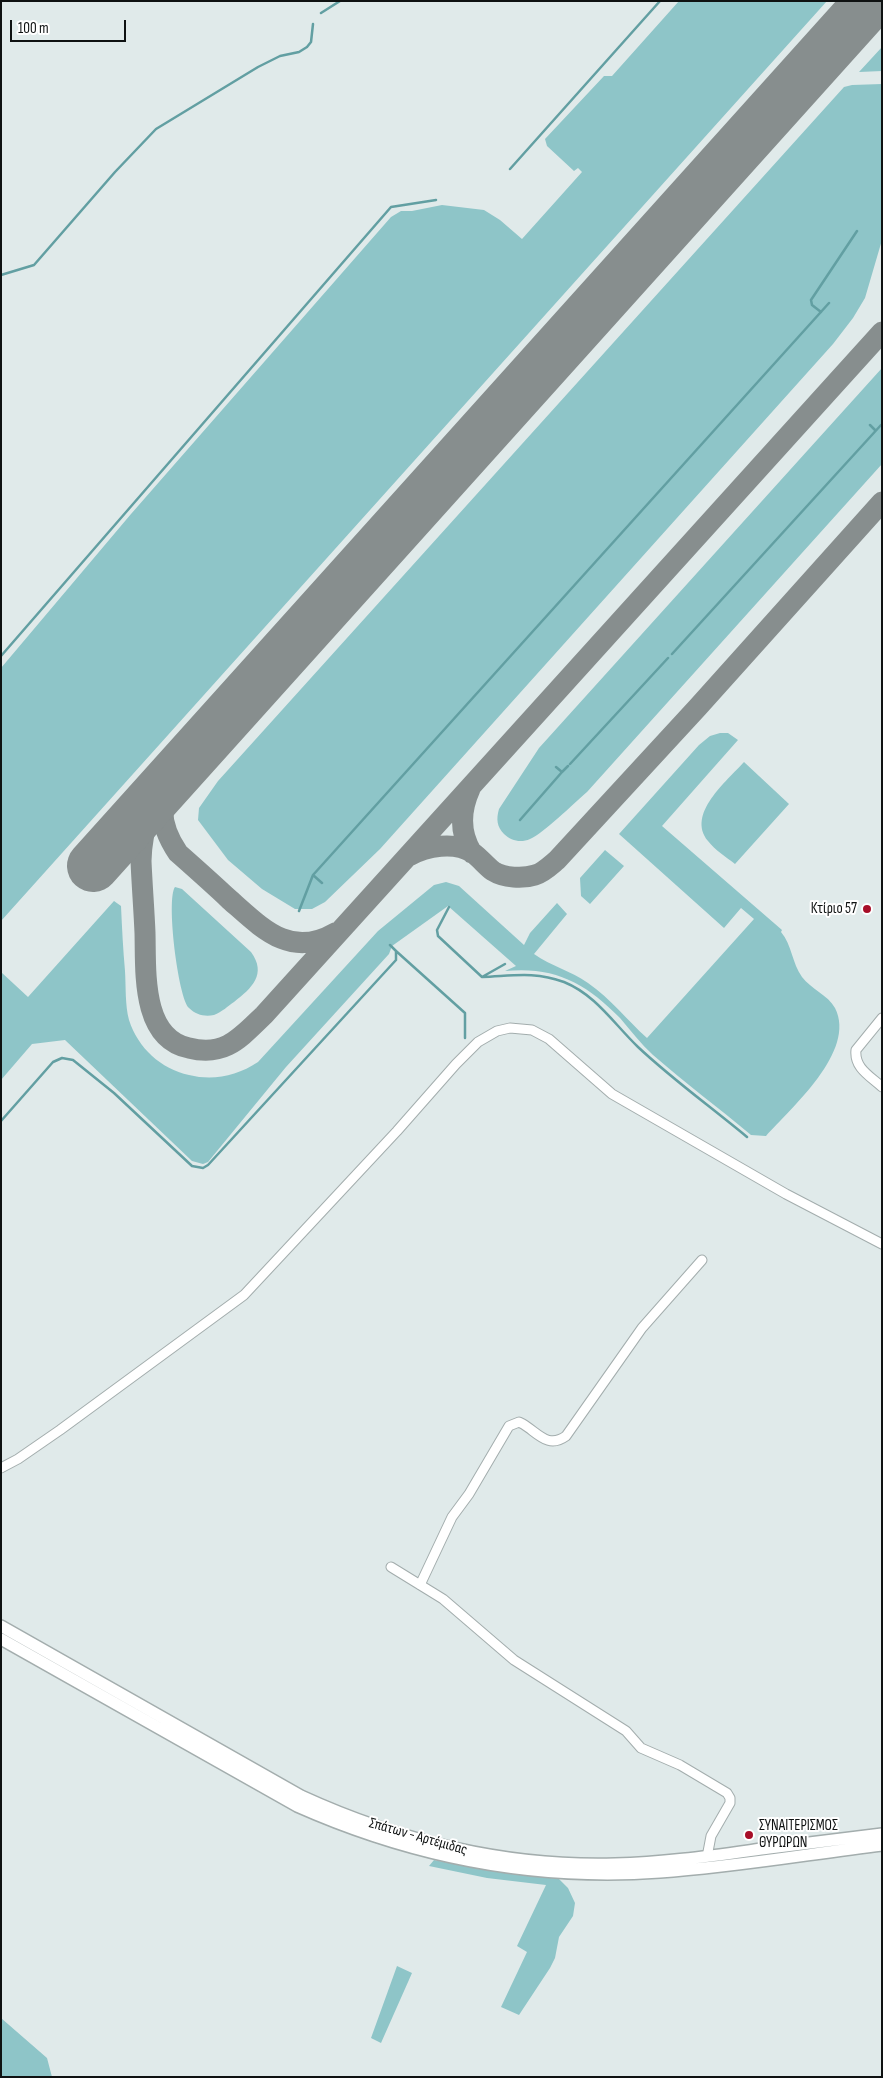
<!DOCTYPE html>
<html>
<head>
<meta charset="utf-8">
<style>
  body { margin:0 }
  #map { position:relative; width:883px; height:2078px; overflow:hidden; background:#e0eaea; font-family:"Sofia Sans Condensed",sans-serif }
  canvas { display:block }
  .frame { position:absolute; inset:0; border:2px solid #0f1212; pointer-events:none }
  .scale { position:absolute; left:10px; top:20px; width:116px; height:22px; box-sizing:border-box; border:2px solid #0f1212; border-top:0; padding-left:6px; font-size:15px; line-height:18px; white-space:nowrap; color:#0f1212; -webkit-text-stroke:4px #fff; paint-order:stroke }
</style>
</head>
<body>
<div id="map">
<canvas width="883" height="2078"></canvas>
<div class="frame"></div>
<div class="scale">100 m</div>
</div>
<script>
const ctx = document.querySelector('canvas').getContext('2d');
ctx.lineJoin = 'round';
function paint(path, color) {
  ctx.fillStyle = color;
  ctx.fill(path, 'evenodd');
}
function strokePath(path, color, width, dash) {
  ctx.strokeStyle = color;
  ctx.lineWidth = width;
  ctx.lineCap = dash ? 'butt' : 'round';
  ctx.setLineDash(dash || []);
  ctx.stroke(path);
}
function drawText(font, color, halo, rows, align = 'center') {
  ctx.font = font + ' "Sofia Sans Condensed",sans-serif';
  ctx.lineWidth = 4;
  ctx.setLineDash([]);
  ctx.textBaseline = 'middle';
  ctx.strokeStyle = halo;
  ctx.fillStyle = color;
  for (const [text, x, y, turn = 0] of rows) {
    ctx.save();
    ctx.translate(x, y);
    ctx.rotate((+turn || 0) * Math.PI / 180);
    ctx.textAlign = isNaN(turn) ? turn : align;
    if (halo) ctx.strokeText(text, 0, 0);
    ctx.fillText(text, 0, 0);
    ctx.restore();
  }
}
paint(new Path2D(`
  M 679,1 L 827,1 L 1,921 L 1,668 L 131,514 L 391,217 L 401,211 L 412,211 L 442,205 L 484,210 L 500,220 L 522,239 L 582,172 L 578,168 L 574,171 L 547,146 L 545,139 L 604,76 L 612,76 Z
  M 882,47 L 882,71 L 859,72 Z
  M 882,84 L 882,240 L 865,298 L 853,318 L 833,344 L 380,849 L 325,902 L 312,909 L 295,909 L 262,889 L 228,860 L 198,820 L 199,808 L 218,781 L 844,87 L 852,85 Z
  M 882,368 L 882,464 L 587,792 C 574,803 543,834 530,839 C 521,843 511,841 504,834 C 497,827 496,819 499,809 L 539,748 Z
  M 720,733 L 728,733 L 738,740 L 662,826 L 782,930 L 781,932 C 792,945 792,963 802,977 C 811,989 828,995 835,1008 C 857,1051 791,1108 766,1136 L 751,1135 C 719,1108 685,1083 653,1055 C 641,1044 631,1031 620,1018 C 586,983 554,966 505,971 L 516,966 L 448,906 L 392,946 L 389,954 L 286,1067 L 208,1162 L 203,1164 L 192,1161 L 65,1040 L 32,1044 L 1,1080 L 1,972 L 28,997 L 114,901 L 121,906 C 122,928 123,949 125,971 C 126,987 125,1005 129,1020 C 138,1048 161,1069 189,1075 C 213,1081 237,1076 258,1062 L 378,931 L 434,885 L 446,882 L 459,886 L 524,945 L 530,933 L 557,903 L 567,914 L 534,954 C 551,966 571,971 588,983 C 611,999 627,1020 647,1038 L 754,919 L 741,908 L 724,928 L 619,834 L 699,745 L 710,736 Z
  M 744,762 L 789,804 L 735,864 C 726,857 715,850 708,841 C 686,814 727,781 744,762 Z
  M 605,850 L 624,866 L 590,904 L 581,896 L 580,878 Z
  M 175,887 L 182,889 L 251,952 C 267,974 252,988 234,1002 C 228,1006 222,1012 214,1015 C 205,1017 196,1015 189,1008 C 178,997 166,899 175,887 Z
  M 434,1860 L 485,1870 L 559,1879 L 568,1888 L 575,1903 L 573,1916 L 559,1937 L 555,1958 L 550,1968 L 519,2015 L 501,2007 L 527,1952 L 517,1946 L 546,1885 L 487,1878 L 429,1866 Z
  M 397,1966 L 412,1973 L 381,2043 L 371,2038 Z
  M 1,2018 L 47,2058 L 52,2077 L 1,2077 Z`), '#8ec5c8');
strokePath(new Path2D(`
  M 321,13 L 340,1
  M 510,169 L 660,1
  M 1,275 L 34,265 L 115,172 L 156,129 L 258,67 L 280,56 L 299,52 L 307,47 L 311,42 L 313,24
  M 821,312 L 812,305 L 811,300 L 857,231
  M 870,425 L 875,430
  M 672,654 L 881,425
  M 1,656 L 391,207 L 436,200
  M 570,764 L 668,658
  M 556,767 L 562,772 L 568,766
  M 520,820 L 562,772
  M 313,875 L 322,883
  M 449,907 L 437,930 L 438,936 L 482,977 L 505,964
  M 299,911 L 313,875 L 829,303
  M 396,951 L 465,1013 L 465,1038
  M 482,977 C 512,976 534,971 564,982 C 596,995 614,1024 638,1047 C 672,1079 711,1107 747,1137
  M 1,1121 L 53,1062 L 62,1058 L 73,1060 L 114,1093 L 192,1166 L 203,1168 L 208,1165 L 396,960 L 396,951 L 390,945`), '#629fa2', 2.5);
strokePath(new Path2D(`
  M 172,779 C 151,806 142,826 141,861 C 142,885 144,909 145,933 C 146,971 141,1038 189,1048 C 225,1057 240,1038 264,1015 L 882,332
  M 470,789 C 460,811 459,832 472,853
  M 166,791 C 158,813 165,834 178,853 C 195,868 213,884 230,900 C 262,928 290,959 335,933
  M 409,856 C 426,846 455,841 473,853 C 480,858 486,866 493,871 C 504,878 523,879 535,875 C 543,873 551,865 557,860 L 698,707 L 882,502`), '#878e8e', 21);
strokePath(new Path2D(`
  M 93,866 L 871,1`), '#878e8e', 52);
const minor = new Path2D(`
  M 882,1018 L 856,1050 C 854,1068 870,1076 882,1087
  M 1,1468 L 18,1459 L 60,1430 L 244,1295 L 397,1131 L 456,1064 L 478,1042 L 497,1031 L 510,1028 L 532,1030 L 549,1039 L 612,1094 L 786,1194 L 882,1244
  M 391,1567 L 443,1599 L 514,1660 L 626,1731 L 641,1748 L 680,1765 L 727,1793 L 730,1798 L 730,1803 L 711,1836 L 707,1857
  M 420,1585 L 452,1517 L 469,1494 L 509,1426 L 519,1422 L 523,1424 C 538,1433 548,1449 566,1436 L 642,1328 L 702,1260`);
const secondary = new Path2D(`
  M 1,1626 L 301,1796 C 399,1841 507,1867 615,1864 C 667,1863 718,1855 769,1848 C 807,1843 844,1839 882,1834
  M 1,1639 L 297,1806 C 412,1857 534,1881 660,1872 C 734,1867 808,1854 882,1845`);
strokePath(minor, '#a3adad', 11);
strokePath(secondary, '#a3adad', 14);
strokePath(minor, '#fff', 9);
strokePath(secondary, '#fff', 11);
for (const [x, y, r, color] of [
  [867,909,5,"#a70e28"],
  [749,1835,5,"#a70e28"]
]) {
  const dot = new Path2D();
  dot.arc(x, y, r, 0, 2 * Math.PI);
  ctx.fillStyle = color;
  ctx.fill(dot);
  strokePath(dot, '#fff', 2);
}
drawText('15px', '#0f1212', '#fff', [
  ["Κτίριο 57",857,909],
  ["ΣΥΝΑΙΤΕΡΙΣΜΟΣ",759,1826,"left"],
  ["ΘΥΡΩΡΩΝ",759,1843,"left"]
], 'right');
drawText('15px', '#0f1212', '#fff', [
  ["Σπάτων - Αρτέμιδας",418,1837,16]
]);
</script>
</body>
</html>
